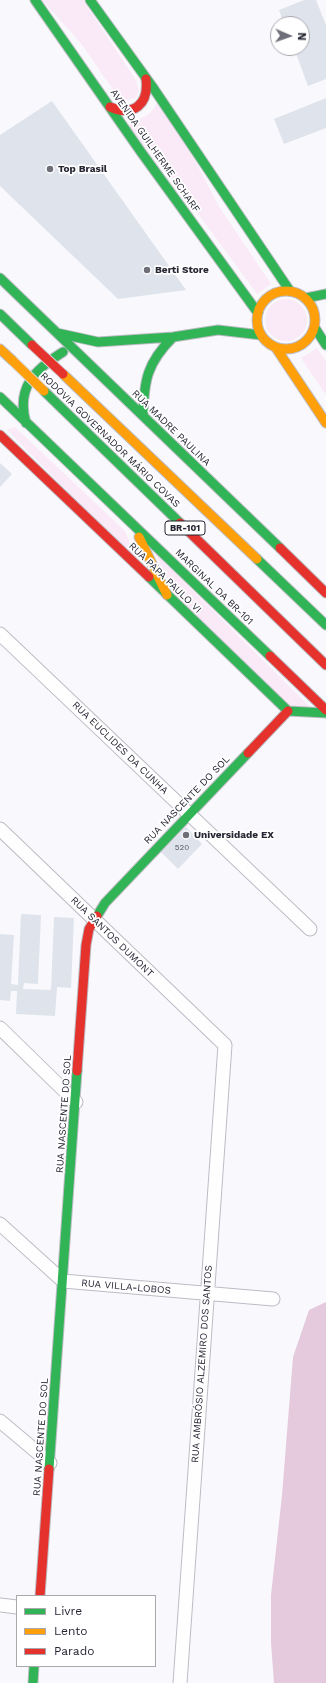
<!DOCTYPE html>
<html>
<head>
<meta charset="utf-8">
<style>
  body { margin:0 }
  #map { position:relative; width:326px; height:1683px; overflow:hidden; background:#f9f9fd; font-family:"Work Sans",sans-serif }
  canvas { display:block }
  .legend { position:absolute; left:16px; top:1595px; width:140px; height:72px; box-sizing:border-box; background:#fff; border:1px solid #a8a8ad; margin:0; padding:5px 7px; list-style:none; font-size:12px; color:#252533 }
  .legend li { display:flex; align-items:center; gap:8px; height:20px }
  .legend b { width:20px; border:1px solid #a8a8ad }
  .north { position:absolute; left:270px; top:16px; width:40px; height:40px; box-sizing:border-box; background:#fff; border:1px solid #a8a8ad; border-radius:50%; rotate:92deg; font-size:11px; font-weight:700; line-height:16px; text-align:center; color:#252533 }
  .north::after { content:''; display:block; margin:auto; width:14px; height:18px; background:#6f6f7a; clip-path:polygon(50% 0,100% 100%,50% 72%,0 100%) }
</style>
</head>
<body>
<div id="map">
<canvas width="326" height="1683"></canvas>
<ul class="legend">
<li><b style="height:5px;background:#30b455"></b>Livre</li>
<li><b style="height:5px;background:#ff9f0a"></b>Lento</li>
<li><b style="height:5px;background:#e5322d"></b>Parado</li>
</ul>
<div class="north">N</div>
</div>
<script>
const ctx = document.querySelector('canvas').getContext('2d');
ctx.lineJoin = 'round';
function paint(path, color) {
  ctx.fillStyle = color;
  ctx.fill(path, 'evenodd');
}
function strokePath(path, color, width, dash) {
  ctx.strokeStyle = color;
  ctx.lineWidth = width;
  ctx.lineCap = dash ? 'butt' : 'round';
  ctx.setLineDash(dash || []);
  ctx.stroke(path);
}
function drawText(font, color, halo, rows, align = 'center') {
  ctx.font = font + ' "Work Sans",sans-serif';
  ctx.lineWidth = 3.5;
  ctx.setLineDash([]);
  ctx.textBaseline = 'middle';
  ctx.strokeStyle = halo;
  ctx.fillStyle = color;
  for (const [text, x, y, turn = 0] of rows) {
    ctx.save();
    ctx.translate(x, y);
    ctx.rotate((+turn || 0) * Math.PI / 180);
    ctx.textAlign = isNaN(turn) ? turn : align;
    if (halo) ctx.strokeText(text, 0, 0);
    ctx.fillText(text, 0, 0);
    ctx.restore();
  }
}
paint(new Path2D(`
  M 42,0 L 83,0 L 136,80 L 139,91 L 136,98 L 123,101 C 108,85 98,67 85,49 C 72,31 56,17 42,0 Z
  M 158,101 L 194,159 L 220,208 L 271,284 L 257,294 L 188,200 L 129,127 L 131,121 C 145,119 152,113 158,101 Z
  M265 320a21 21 0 1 1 42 0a21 21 0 1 1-42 0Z
  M 317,348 L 326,361 L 326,395 L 301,358 Z
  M 15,427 L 125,531 L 140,565 L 7,430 Z
  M 154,552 L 311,708 L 287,705 L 175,595 Z`), '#faeaf7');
paint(new Path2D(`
  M 326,1302 L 326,1683 L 274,1683 L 271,1643 L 271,1595 L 282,1495 L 293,1357 L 309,1310 Z`), '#e5cade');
paint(new Path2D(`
  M 304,0 L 316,0 L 326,25 L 326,79 L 308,86 L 294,48 L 302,48 L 302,24 L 284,24 L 279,10 Z
  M 326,98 L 326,128 L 284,144 L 274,119 Z
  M 52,101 L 186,290 L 118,299 L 0,186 L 0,135 Z
  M 0,463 L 12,474 L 0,487 Z
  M 186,827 L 202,844 L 178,869 L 161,852 Z
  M 21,914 L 41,915 L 38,984 L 24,983 L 23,989 L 51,990 L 54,917 L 74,918 L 71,988 L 57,987 L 55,1016 L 16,1014 L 17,991 L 11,991 L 10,1001 L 0,1000 L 0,934 L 14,935 L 11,984 L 18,985 Z`), '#dee3ec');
const street = new Path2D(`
  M 0,634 L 310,929
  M 0,829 L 225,1045 L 180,1683
  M 0,1028 L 76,1102
  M 0,1224 L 63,1281 L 273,1299
  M 0,1421 L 50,1463
  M 0,1605 L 17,1607`);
const fast = new Path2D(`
  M 35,0 L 141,152 L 258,313
  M 90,0 L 154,89 L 290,291
  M 0,278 L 280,548
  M 306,298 L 326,294
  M 0,314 L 32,345
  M 315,328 L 326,345
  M 57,333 L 98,342 L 173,337 L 218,330 L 261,335
  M 44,391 L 180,523
  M 0,397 L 270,656
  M 143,416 C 144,380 147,363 173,337
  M 26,423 C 16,388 34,370 63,352
  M 257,559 L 326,625
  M 149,577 L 288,711 L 326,713
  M 97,916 L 105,903 L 248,753
  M 49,1469 L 77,1071
  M 33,1683 L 34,1666`);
const slow = new Path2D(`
  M257 320a29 29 0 1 1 58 0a29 29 0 1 1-58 0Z
  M 276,348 L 326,423
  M 0,349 L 13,361
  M 63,374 L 257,559
  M 139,537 L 167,595`);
const jam = new Path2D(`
  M 110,107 C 134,117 149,104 146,79
  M 0,435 L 149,577
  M 180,523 L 326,665
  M 280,548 L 326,593
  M 270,656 L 326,710
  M 248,753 L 288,711
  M 77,1071 L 86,945 L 89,929 L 97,916
  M 40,1596 L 49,1469`);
strokePath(street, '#bcbcc5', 15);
strokePath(fast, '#bcbcc5', 11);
strokePath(slow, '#bcbcc5', 11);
strokePath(jam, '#bcbcc5', 11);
strokePath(street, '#fefeff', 13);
strokePath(fast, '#30b455', 9);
strokePath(slow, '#ff9f0a', 9);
strokePath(jam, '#e5322d', 9);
const slowBridge = new Path2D(`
  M 13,361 L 44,391`);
const jamBridge = new Path2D(`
  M 32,345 L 63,374`);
strokePath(slowBridge, '#d5d5d9', 11, []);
strokePath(jamBridge, '#d5d5d9', 11, []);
strokePath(slowBridge, '#ff9f0a', 9);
strokePath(jamBridge, '#e5322d', 9);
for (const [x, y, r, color] of [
  [50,169,4,"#6f6f7a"],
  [147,270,4,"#6f6f7a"],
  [186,835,4,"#6f6f7a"]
]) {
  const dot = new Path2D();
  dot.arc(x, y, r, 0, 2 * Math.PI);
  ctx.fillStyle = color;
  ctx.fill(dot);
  strokePath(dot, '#fff', 1.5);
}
drawText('8px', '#545662', null, [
  ["520",182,848]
]);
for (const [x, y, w] of [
  [185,528,40]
]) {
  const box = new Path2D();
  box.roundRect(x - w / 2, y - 7, w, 14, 3);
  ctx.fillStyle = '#fff';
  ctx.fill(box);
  strokePath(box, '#252533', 1);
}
drawText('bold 9px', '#252533', null, [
  ["BR-101",185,528]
]);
drawText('10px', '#252533', '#fff', [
  ["AVENIDA GUILHERME SCHARF",155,151,55],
  ["RUA MADRE PAULINA",171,428,44],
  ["RODOVIA GOVERNADOR MÁRIO COVAS",110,440,44],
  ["RUA PAPA PAULO VI",165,578,44],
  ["MARGINAL DA BR-101",214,587,44],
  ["RUA EUCLIDES DA CUNHA",120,748,44],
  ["RUA NASCENTE DO SOL",187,800,-46],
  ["RUA SANTOS DUMONT",112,937,44],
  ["RUA NASCENTE DO SOL",64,1114,-86],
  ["RUA VILLA-LOBOS",126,1287,5],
  ["RUA AMBRÓSIO ALZEMIRO DOS SANTOS",202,1364,-86],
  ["RUA NASCENTE DO SOL",41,1437,-86]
]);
drawText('bold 10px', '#252533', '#fff', [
  ["Top Brasil",58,169],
  ["Berti Store",155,270],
  ["Universidade EX",194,835]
], 'left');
</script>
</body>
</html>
